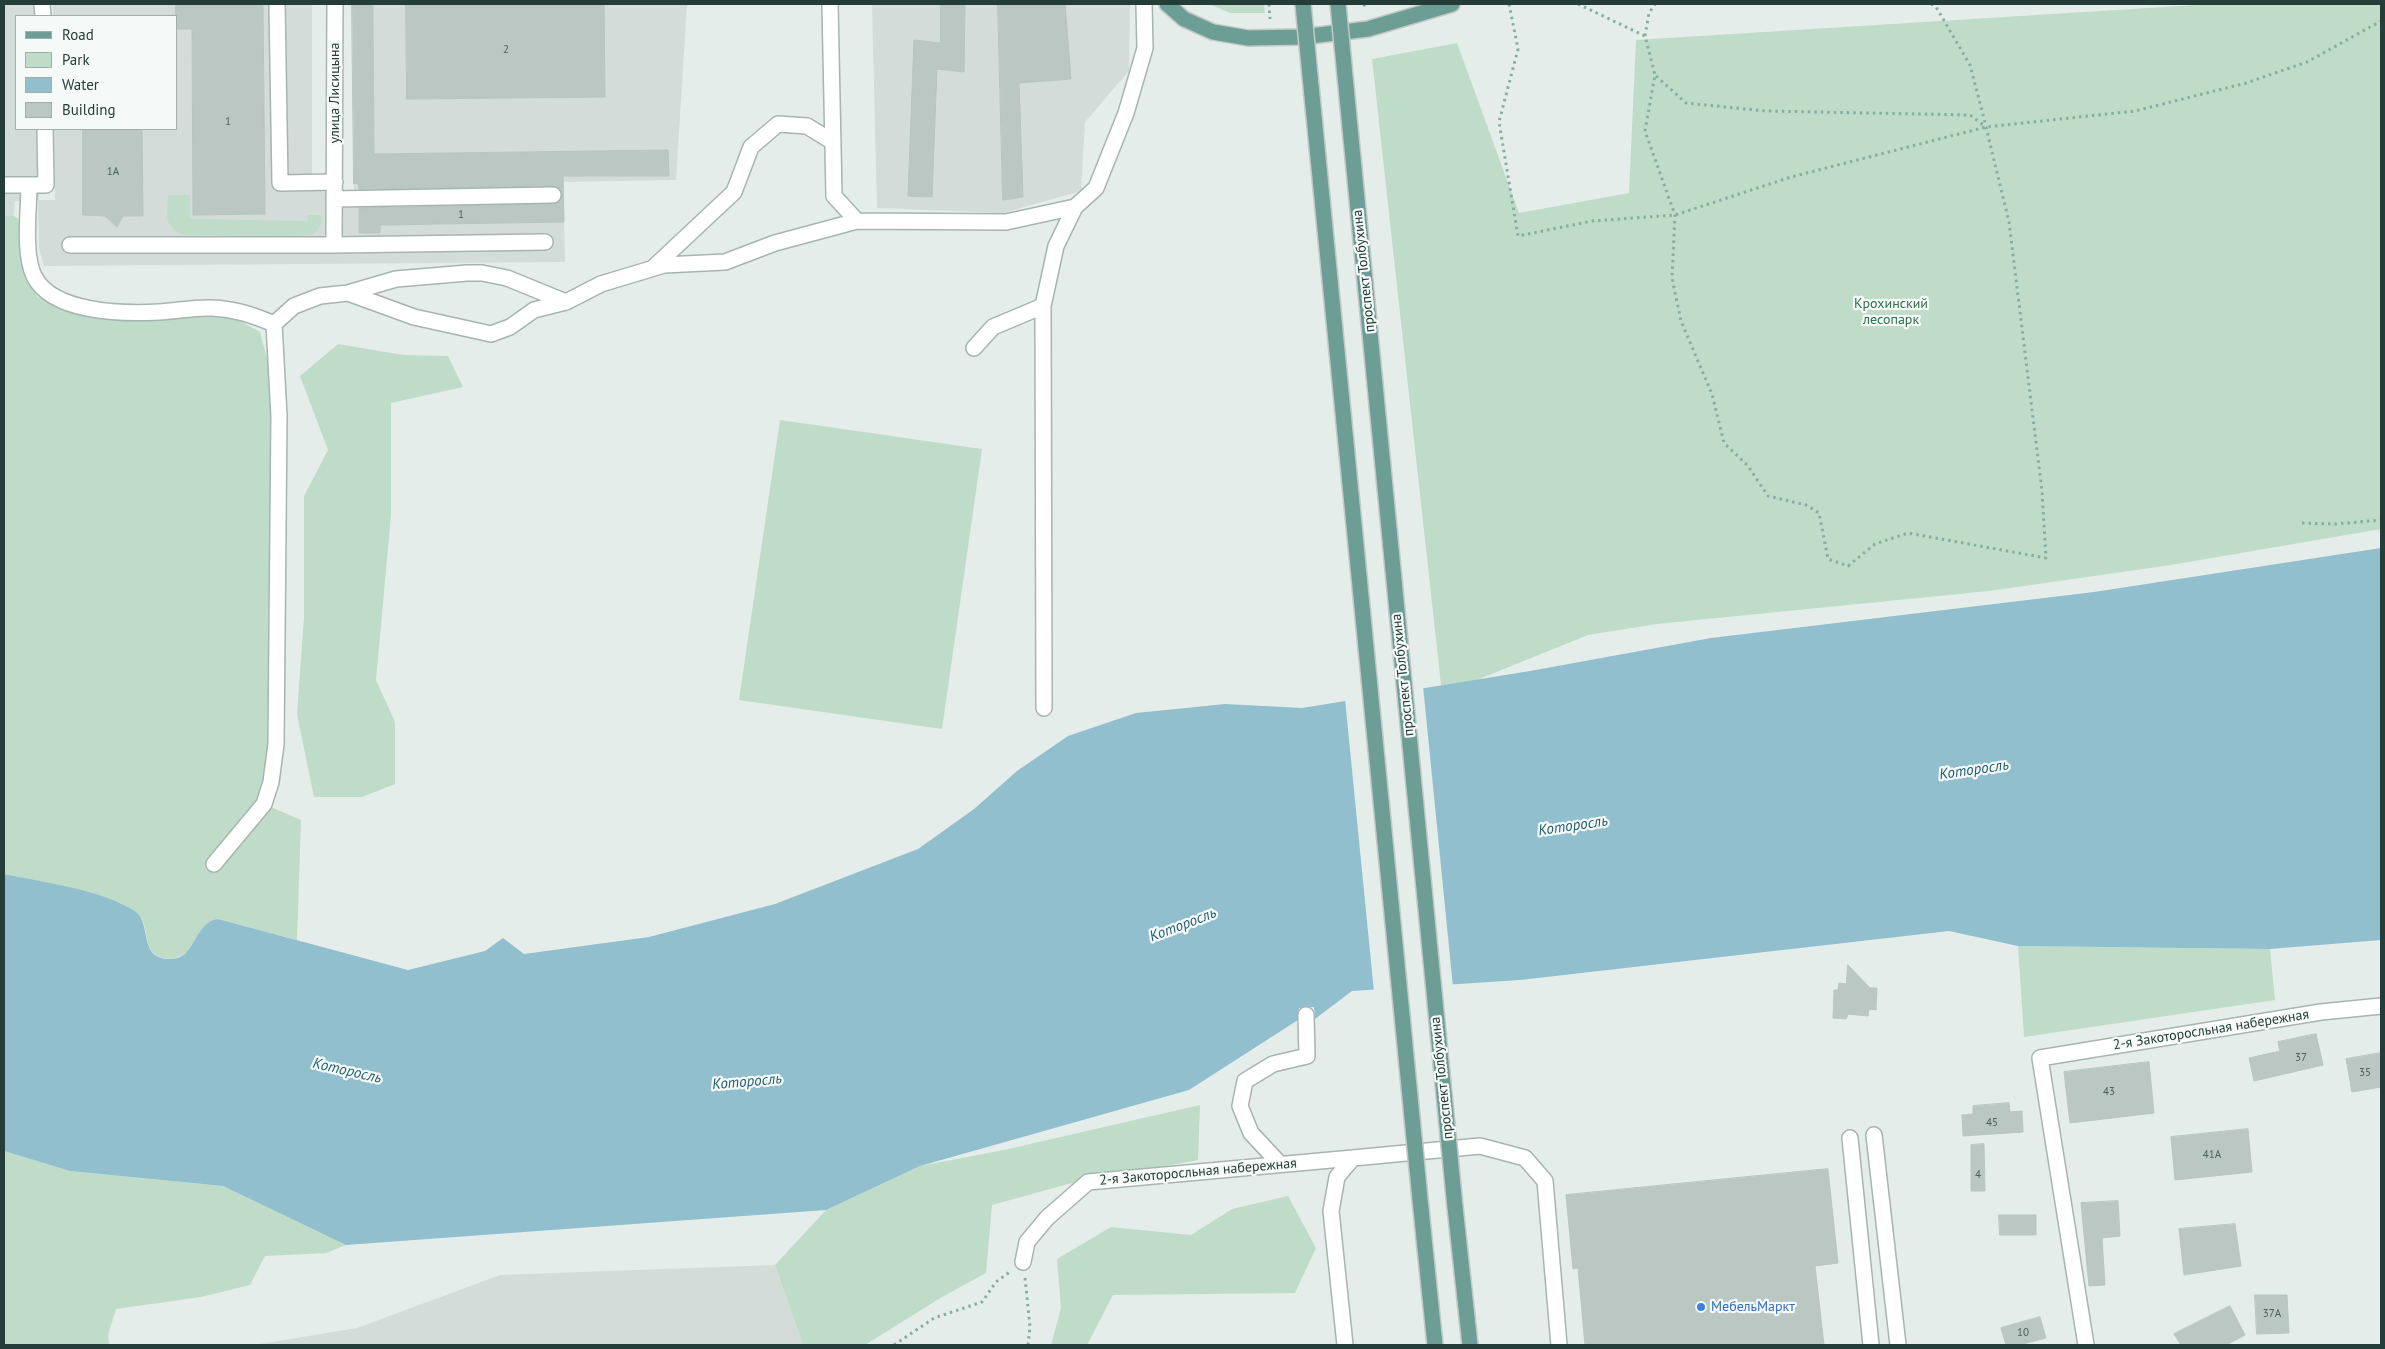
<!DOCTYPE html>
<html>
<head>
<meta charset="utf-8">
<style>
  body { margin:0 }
  #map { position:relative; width:2385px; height:1349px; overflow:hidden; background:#e4edea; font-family:"PT Sans",sans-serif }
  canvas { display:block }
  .frame { position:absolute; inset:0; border:5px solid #253d38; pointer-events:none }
  .legend { position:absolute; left:15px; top:15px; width:162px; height:115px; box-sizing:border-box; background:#f5f9f7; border:1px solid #a2aeab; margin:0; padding:6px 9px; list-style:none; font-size:15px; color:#253d38 }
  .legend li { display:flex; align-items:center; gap:10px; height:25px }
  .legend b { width:25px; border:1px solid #a2aeab }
</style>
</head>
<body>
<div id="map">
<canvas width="2385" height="1349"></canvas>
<div class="frame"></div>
<ul class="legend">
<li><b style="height:6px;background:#6d9e95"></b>Road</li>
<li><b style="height:14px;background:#bfdcc9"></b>Park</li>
<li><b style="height:14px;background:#91bfcd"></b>Water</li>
<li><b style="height:14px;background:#bac7c3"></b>Building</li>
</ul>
</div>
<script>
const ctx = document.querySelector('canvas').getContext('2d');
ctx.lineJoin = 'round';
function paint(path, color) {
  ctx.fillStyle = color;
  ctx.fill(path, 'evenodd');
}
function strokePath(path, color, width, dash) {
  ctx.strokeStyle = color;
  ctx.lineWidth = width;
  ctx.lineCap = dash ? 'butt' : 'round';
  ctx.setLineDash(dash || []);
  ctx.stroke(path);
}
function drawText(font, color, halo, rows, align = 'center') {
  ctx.font = font + ' "PT Sans",sans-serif';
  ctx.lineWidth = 4.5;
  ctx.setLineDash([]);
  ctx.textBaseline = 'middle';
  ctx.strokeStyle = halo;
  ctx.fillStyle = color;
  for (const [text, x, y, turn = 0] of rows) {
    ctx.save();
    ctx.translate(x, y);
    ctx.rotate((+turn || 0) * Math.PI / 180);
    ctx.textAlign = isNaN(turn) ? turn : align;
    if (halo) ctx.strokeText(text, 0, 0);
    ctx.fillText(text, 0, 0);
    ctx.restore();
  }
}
paint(new Path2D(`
  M 4,4 L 33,4 L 34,16 L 16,16 L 16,129 L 37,129 L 39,200 L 55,200 L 54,129 L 176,129 L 176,16 L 53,16 L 53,4 L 312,4 L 312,190 L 354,190 L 354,183 L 382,183 L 374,154 L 373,4 L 687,4 L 676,180 L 563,182 L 565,262 L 44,266 L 39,248 L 38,200 L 15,201 L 14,216 L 4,216 Z
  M 872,4 L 1130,4 L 1129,71 L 1085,122 L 1081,191 L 1003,213 L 877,208 Z
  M 775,1265 L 803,1345 L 254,1345 L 357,1328 L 500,1275 Z`), '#d3dcd9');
paint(new Path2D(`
  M 1209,4 L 1264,4 L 1265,13 L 1230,13 Z
  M 2212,4 L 2381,4 L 2381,529 L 2171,565 L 1989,591 L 1657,624 L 1588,635 L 1442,694 L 1372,59 L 1457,43 L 1519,213 L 1629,193 L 1636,40 Z
  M 168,195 L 190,195 L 190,217 L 192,219 L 307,221 L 308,215 L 321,215 L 321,224 L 317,231 L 311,235 L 289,236 L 183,235 C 163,226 167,215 168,195 Z
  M 4,216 L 14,216 L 20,220 L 20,253 L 25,279 L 38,297 L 62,310 L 113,319 L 229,315 L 260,332 L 269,366 L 272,412 L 269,738 L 267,765 L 257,799 L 264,804 L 301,820 L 297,940 L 218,919 C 206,931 186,960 170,959 C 139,958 152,927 138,914 C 116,893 35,881 4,874 Z
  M 338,344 L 403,355 L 448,356 L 463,387 L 391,403 L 391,515 L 376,680 L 395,722 L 395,784 L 362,797 L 314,797 L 297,714 L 304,618 L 304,496 L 328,450 L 300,376 Z
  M 780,420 L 982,449 L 942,729 L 739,700 Z
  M 2018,946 L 2270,949 L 2275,1000 L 2024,1037 Z
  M 1200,1105 L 1198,1160 L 1068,1184 L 992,1205 L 986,1273 L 942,1297 L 865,1345 L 803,1345 L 775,1265 L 826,1210 L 920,1166 L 1004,1150 Z
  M 4,1151 L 70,1171 L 223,1186 L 346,1245 L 326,1253 L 265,1256 L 250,1285 L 201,1297 L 116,1309 L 108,1335 L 109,1345 L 4,1345 Z
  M 1288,1196 L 1316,1248 L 1295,1293 L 1113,1295 L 1087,1345 L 1051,1345 L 1061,1308 L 1057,1259 L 1111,1227 L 1191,1235 L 1232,1209 Z`), '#bfdcc9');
paint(new Path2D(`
  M 2381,548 L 2381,940 L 2270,949 L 2018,946 L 1949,931 L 1520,980 L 1352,991 L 1315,1019 L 1314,1007 L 1299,1008 L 1298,1020 L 1189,1090 L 920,1166 L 826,1210 L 346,1245 L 223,1186 L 70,1171 L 4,1151 L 4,874 C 41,882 105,890 136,912 C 152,925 138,960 171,959 C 196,959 194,922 218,919 L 408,970 L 485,951 L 503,938 L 524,954 L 649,937 L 775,904 L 918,849 L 974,809 L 1017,771 L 1068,736 L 1136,713 L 1225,704 L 1302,708 L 1530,671 L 1711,638 L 2094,592 Z`), '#91bfcd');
paint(new Path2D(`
  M 1423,686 L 1453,987 L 1374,992 L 1345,699 Z`), '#e4edea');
const building = new Path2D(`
  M 176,4 L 263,4 L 265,214 L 193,215 L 192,29 L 176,29 Z
  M 352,4 L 373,4 L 374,154 L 668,150 L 669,176 L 563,176 L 564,222 L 380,225 L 380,233 L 359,233 L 359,208 L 553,204 L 561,200 L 562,194 L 558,187 L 553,186 L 359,189 L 358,183 L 354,184 Z
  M 406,4 L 604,4 L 605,97 L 407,99 Z
  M 941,4 L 965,4 L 964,72 L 937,69 L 932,197 L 908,196 L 914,40 L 940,43 Z
  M 998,4 L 1065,4 L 1071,79 L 1019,83 L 1023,197 L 1003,200 Z
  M 83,129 L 142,129 L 143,216 L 123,216 L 117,227 L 105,216 L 83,215 Z
  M 1848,965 L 1870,988 L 1877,988 L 1876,1010 L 1869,1009 L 1868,1016 L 1848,1014 L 1846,1019 L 1833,1018 L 1834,990 L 1838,990 L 1839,983 L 1846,984 Z
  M 2316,1034 L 2323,1065 L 2254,1081 L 2249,1058 L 2280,1051 L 2278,1042 Z
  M 2381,1053 L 2381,1087 L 2352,1092 L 2346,1059 Z
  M 2149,1062 L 2154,1113 L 2070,1123 L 2064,1072 Z
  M 2009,1103 L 2010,1112 L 2022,1111 L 2023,1132 L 1963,1136 L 1962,1115 L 1973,1114 L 1973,1106 Z
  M 2248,1129 L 2252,1172 L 2175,1180 L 2171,1137 Z
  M 1984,1144 L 1985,1191 L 1971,1191 L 1971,1145 Z
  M 1828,1169 L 1838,1263 L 1815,1266 L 1824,1345 L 1585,1345 L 1578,1268 L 1573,1269 L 1566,1195 Z
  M 2118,1201 L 2120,1236 L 2102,1238 L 2105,1285 L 2089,1286 L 2081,1203 Z
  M 1999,1215 L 2036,1215 L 2036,1235 L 2000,1235 Z
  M 2235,1224 L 2241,1266 L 2184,1275 L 2179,1229 Z
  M 2255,1295 L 2287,1295 L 2289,1333 L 2257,1334 Z
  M 2230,1306 L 2245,1335 L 2226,1345 L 2181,1345 L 2174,1334 Z
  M 2040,1317 L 2046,1338 L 2019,1345 L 2006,1345 L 2001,1328 Z`);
paint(building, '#bac7c3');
strokePath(building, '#b7c6c1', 1);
const minor = new Path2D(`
  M 42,4 L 43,16
  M 277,4 L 280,183 L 335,182
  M 830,4 L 834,196 L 857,221
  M 4,185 L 46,185 L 45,129
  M 29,185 C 29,210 23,253 34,276 C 52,313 123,314 159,312 C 177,311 195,307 212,308 C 235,309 253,315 274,324 L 294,306 L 320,296 L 348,293 L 396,279 L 467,273 L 482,273 L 507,278 L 566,302 L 601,284 L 664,265 L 725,262 L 775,243 L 857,221 L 1006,222 L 1075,207 L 1096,188 L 1126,113 L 1145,48 L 1144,4
  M 334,199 L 553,195
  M 70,245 L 334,245 L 335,4
  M 334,245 L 545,242
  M 654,267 L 734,192 L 751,147 L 778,124 L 807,126 L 833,142
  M 348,293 L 414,317 L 491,334 L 510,327 L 534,310 L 566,302
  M 974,348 L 993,327 L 1043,306
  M 1044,708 L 1043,306 L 1056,246 L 1075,207
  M 214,864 L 264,804 L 271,782 L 276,744 L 279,416 L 274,324
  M 1874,1135 L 1898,1345
  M 1850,1138 L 1871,1345
  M 1280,1164 L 1251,1133 L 1240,1106 L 1245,1081 L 1273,1064 L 1307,1056 L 1306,1015
  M 1023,1262 L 1027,1242 L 1047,1218 L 1088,1182 L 1353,1158
  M 1345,1345 L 1331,1211 L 1337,1177 L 1353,1158 L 1480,1146 L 1525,1158 L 1545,1181 L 1559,1345
  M 2086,1345 L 2040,1058 L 2321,1012 L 2381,1006`);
const major = new Path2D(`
  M 1167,4 L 1184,19 L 1213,32 L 1248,38 L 1302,37 L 1368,29 L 1452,4
  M 1455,1207 L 1470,1345
  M 1421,1209 L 1435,1345`);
strokePath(minor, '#a7b5b1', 18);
strokePath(major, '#c2c9c7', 18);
strokePath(new Path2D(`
  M 1269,4 L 1270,19
  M 1364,4 L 1365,9
  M 1509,4 L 1518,49 L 1499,122 L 1518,236 L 1592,221 L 1675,215 L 1791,177 L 1986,127 L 2135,111 L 2246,83 L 2307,62 L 2381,21
  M 1578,4 L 1645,36 L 1655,75 L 1645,131 L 1675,215 L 1672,278 L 1681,321 L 1712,394 L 1724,443 L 1748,466 L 1768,496 L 1806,505 L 1819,513 L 1828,559 L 1848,566 L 1875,544 L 1908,533 L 2046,558 L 2042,491 L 2009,222 L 1986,127 L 1970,115 L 1766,111 L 1686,103 L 1655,75
  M 1931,4 L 1936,7 L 1970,65 L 1986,126
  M 1645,36 L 1649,13 L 1655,4
  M 2302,523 L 2336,524 L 2381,520
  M 1025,1278 L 1030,1327 L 1028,1345
  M 894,1345 L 934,1318 L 982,1302 L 996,1282 L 1011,1271`), '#88ada4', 3, [2.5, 4]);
strokePath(minor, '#fff', 15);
strokePath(major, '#6d9e95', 15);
const majorBridge = new Path2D(`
  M 1303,4 L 1421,1209
  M 1338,4 L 1455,1207`);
strokePath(majorBridge, '#c2c9c7', 18, []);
strokePath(majorBridge, '#6d9e95', 15);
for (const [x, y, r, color] of [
  [1701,1307,5,"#3f7fe0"]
]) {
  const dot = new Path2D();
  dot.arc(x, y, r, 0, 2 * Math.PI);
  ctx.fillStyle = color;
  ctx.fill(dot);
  strokePath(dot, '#f5f9f7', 2);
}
drawText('11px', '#4a605b', null, [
  ["2",506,50],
  ["1",228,122],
  ["1А",113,172],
  ["1",461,215],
  ["37",2301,1058],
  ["35",2365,1073],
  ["43",2109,1092],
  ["45",1992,1123],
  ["41А",2212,1155],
  ["4",1978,1175],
  ["37А",2272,1314],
  ["10",2023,1333]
]);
drawText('14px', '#253d38', '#f5f9f7', [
  ["улица Лисицына",335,93,-90],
  ["проспект Толбухина",1364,271,-96],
  ["проспект Толбухина",1403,675,-96],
  ["2-я Закоторосльная набережная",2211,1030,-9],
  ["проспект Толбухина",1442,1078,-96],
  ["2-я Закоторосльная набережная",1198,1172,-5]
]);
drawText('14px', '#33704f', '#f5f9f7', [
  ["Крохинский",1891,304],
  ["лесопарк",1891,320]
]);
drawText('14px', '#366cbe', '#f5f9f7', [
  ["МебельМаркт",1711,1307]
], 'left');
drawText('italic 15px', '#246074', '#f5f9f7', [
  ["Которосль",1974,770,-8],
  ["Которосль",1573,826,-8],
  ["Которосль",1183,925,-21],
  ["Которосль",347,1071,13],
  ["Которосль",747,1082,-5]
]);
</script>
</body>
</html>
